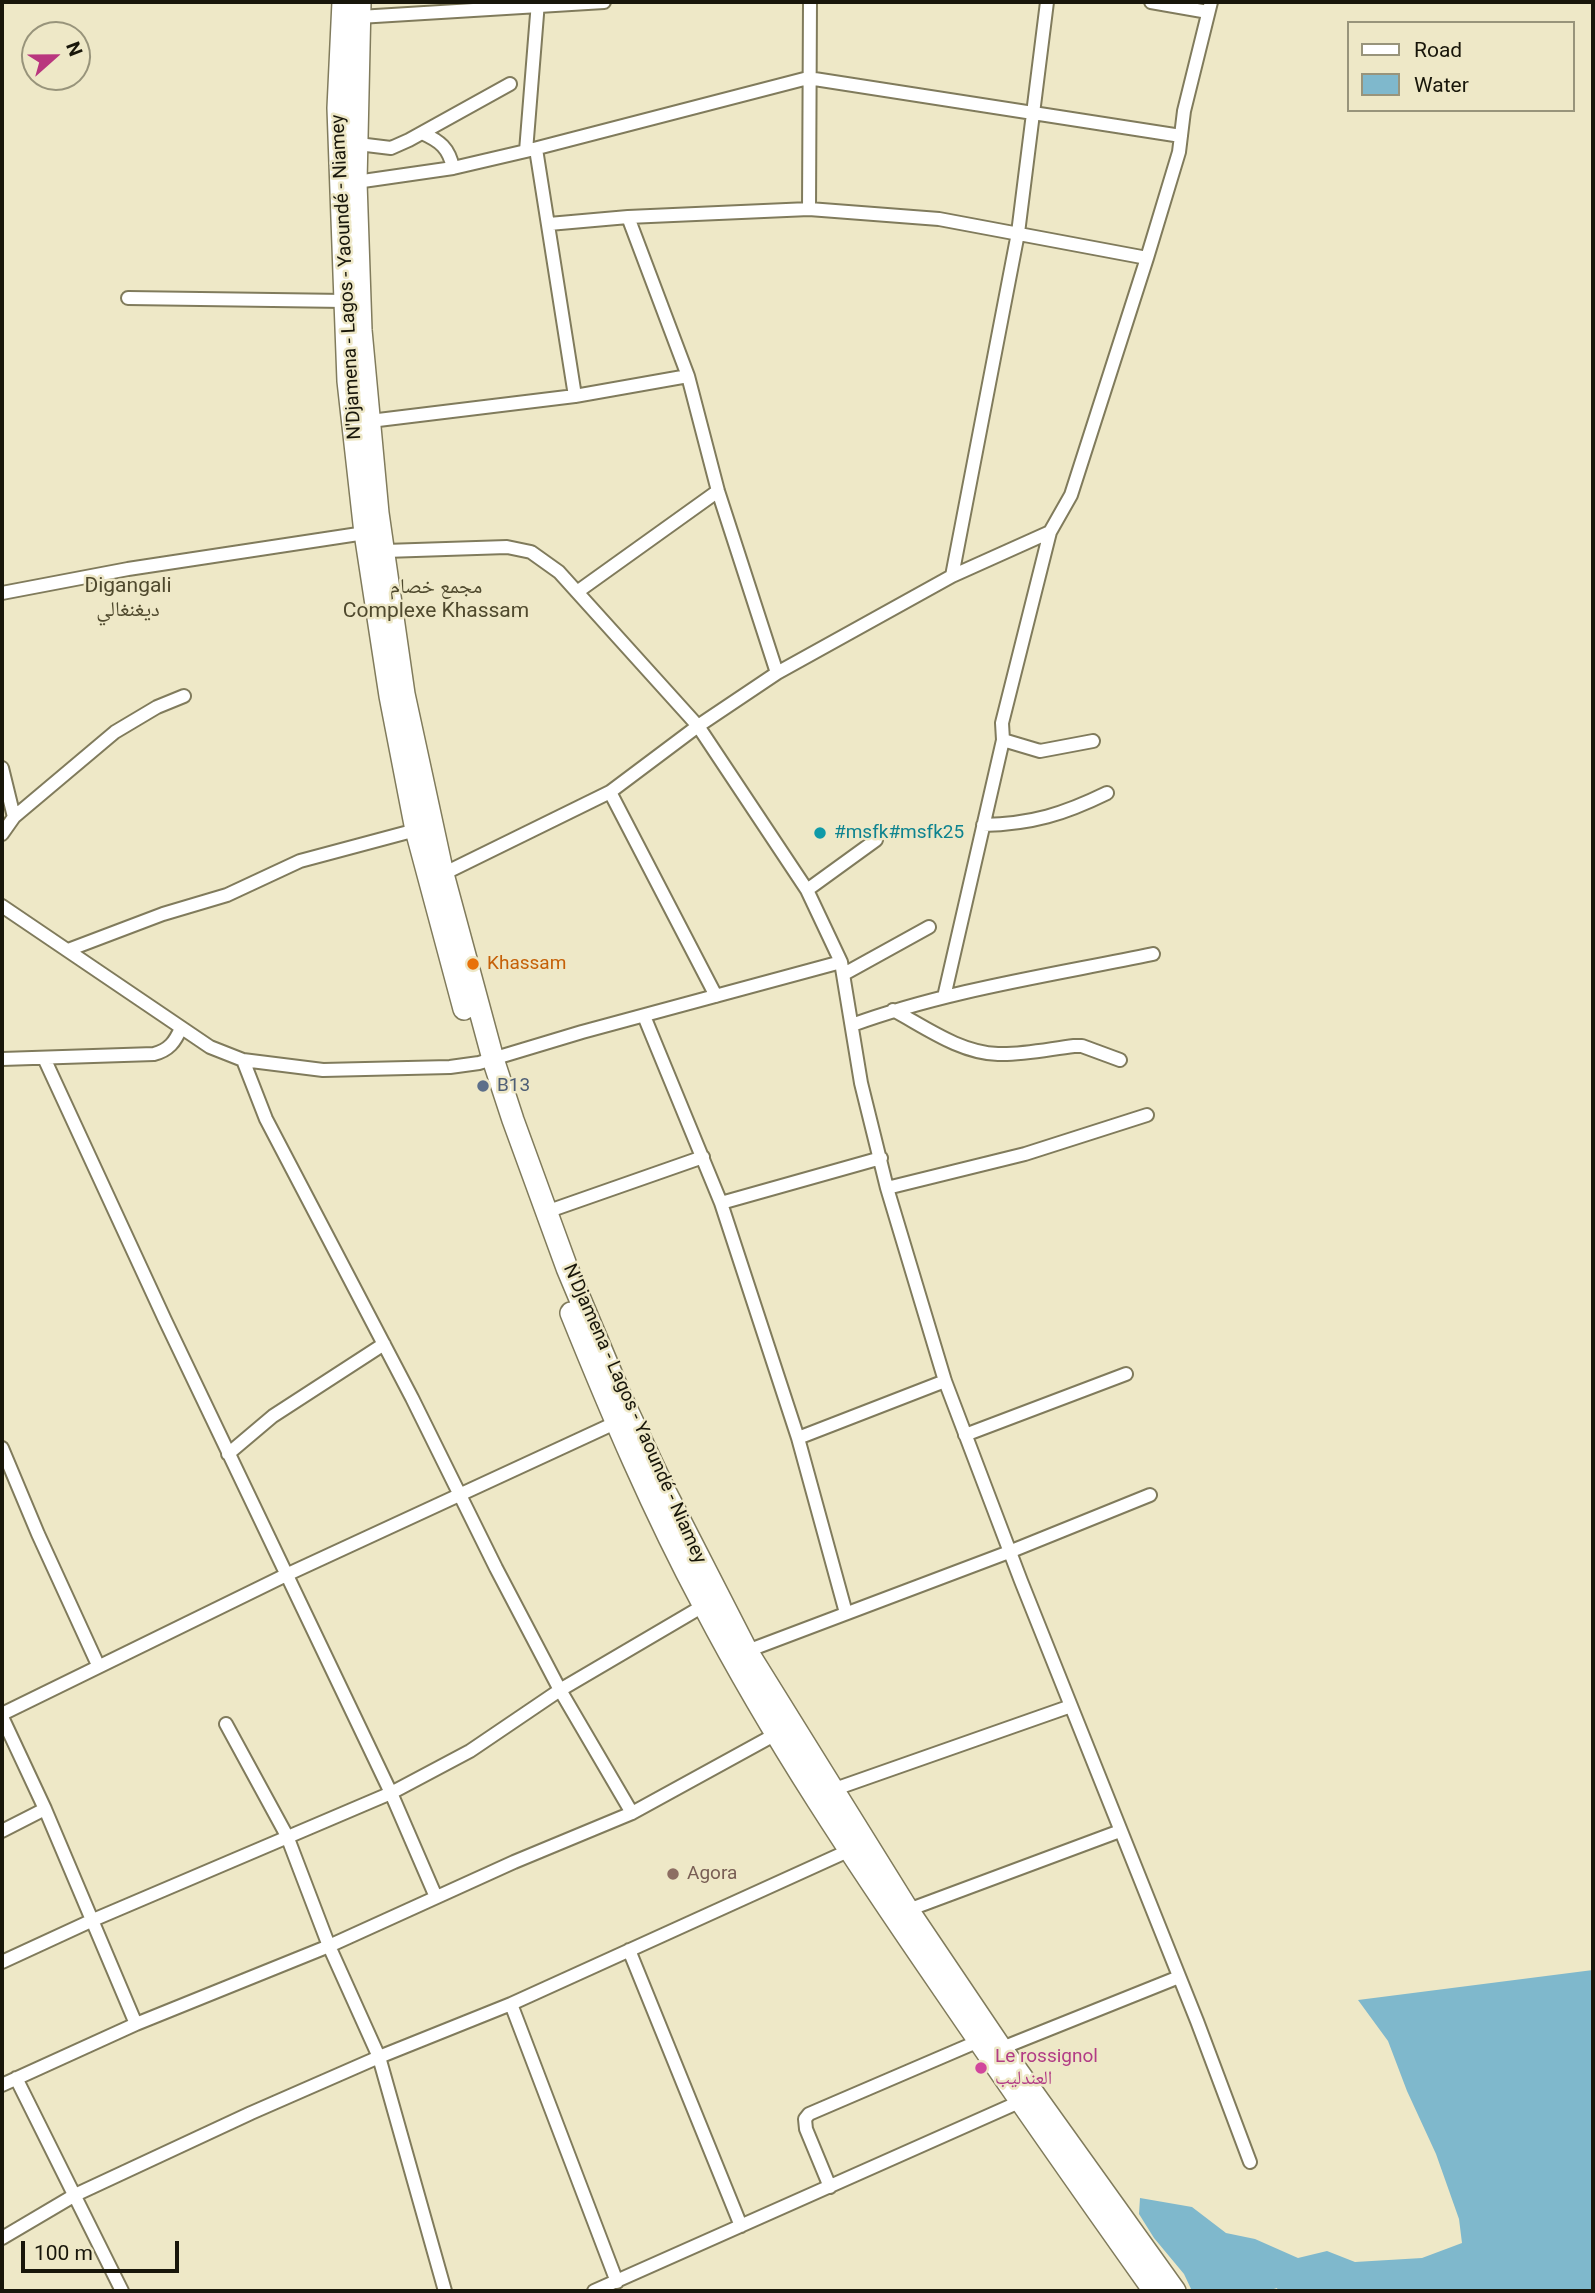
<!DOCTYPE html>
<html>
<head>
<meta charset="utf-8">
<style>
  body { margin:0 }
  #map { position:relative; width:1595px; height:2293px; overflow:hidden; background:#eee8c7; font-family:Roboto,sans-serif }
  canvas { display:block }
  .frame { position:absolute; inset:0; border:4px solid #18160a; pointer-events:none }
  .legend { position:absolute; left:1347px; top:21px; width:228px; height:91px; box-sizing:border-box; background:#eee8c7; border:2px solid #98947b; margin:0; padding:9px 12px; list-style:none; font-size:21px; color:#18160a }
  .legend li { display:flex; align-items:center; gap:14px; height:35px }
  .legend b { width:35px; border:2px solid #98947b }
  .north { position:absolute; left:21px; top:21px; width:70px; height:70px; box-sizing:border-box; background:#eee8c7; border:2px solid #98947b; border-radius:50%; rotate:69deg; font-size:19px; font-weight:700; line-height:28px; text-align:center; color:#18160a }
  .north::after { content:''; display:block; margin:auto; width:24px; height:32px; background:#b9367e; clip-path:polygon(50% 0,100% 100%,50% 72%,0 100%) }
  .scale { position:absolute; left:21px; top:2241px; width:158px; height:32px; box-sizing:border-box; border:4px solid #18160a; border-top:0; padding-left:9px; font-size:21px; line-height:24px; white-space:nowrap; color:#18160a; -webkit-text-stroke:5px #eee8c7; paint-order:stroke }
</style>
</head>
<body>
<div id="map">
<canvas width="1595" height="2293"></canvas>
<div class="frame"></div>
<ul class="legend">
<li><b style="height:9px;background:#fff"></b>Road</li>
<li><b style="height:19px;background:#7fb8cc"></b>Water</li>
</ul>
<div class="north">N</div>
<div class="scale">100 m</div>
</div>
<script>
const ctx = document.querySelector('canvas').getContext('2d');
ctx.lineJoin = 'round';
function paint(path, color) {
  ctx.fillStyle = color;
  ctx.fill(path, 'evenodd');
}
function strokePath(path, color, width, dash) {
  ctx.strokeStyle = color;
  ctx.lineWidth = width;
  ctx.lineCap = dash ? 'butt' : 'round';
  ctx.setLineDash(dash || []);
  ctx.stroke(path);
}
function drawText(font, color, halo, rows, align = 'center') {
  ctx.font = font + ' Roboto,"Noto Naskh Arabic",sans-serif';
  ctx.lineWidth = 5;
  ctx.setLineDash([]);
  ctx.textBaseline = 'middle';
  ctx.strokeStyle = halo;
  ctx.fillStyle = color;
  for (const [text, x, y, turn = 0] of rows) {
    ctx.save();
    ctx.translate(x, y);
    ctx.rotate((+turn || 0) * Math.PI / 180);
    ctx.textAlign = isNaN(turn) ? turn : align;
    if (halo) ctx.strokeText(text, 0, 0);
    ctx.fillText(text, 0, 0);
    ctx.restore();
  }
}
paint(new Path2D(`
  M 1593,1970 L 1593,2291 L 1278,2291 L 1277,2288 L 1267,2291 L 1217,2291 L 1216,2289 L 1192,2291 L 1184,2274 L 1154,2238 L 1139,2214 L 1140,2198 L 1192,2207 L 1226,2233 L 1255,2239 L 1298,2258 L 1327,2251 L 1355,2262 L 1422,2258 L 1462,2243 L 1459,2219 L 1436,2154 L 1407,2091 L 1388,2041 L 1358,2000 Z`), '#7fb8cc');
const street = new Path2D(`
  M 1151,2 L 1208,12
  M 359,17 L 604,2
  M 422,133 C 440,141 449,148 453,168
  M 358,144 L 391,148 L 409,140 L 510,84
  M 536,149 L 575,396
  M 526,151 L 538,2
  M 356,182 L 453,168 L 526,151 L 808,78 L 1181,136
  M 809,209 L 939,219 L 1147,258
  M 628,217 L 688,376 L 718,491 L 777,673
  M 549,224 L 628,217 L 809,209 L 810,2
  M 128,298 L 345,301
  M 370,421 L 575,396 L 688,376
  M 385,551 L 507,547 L 531,552 L 559,572 L 698,726 L 807,890 L 841,962 L 861,1083 L 887,1188 L 945,1381 L 1021,1581 L 1197,2021 L 1250,2162
  M 952,576 L 1018,233 L 1047,2
  M 577,592 L 718,491
  M 2,593 L 128,569 L 365,533
  M 1003,740 L 1040,751 L 1093,741
  M 2,768 L 14,817
  M 610,792 L 716,996
  M 983,825 C 1032,824 1064,814 1107,793
  M 2,834 L 14,817 L 115,732 L 157,707 L 184,696
  M 443,874 L 610,792 L 698,726 L 777,673 L 952,576 L 1050,532 L 1071,495 L 1147,258 L 1179,152 L 1184,111 L 1211,2
  M 807,890 L 876,840
  M 2,906 L 210,1047 L 243,1060 L 323,1070 L 450,1067 L 479,1063 L 582,1032 L 841,962
  M 68,950 L 163,914 L 227,895 L 300,861 L 416,830
  M 844,974 L 929,927
  M 944,997 L 1003,740 L 1002,723 L 1050,532
  M 893,1010 C 925,1027 960,1053 998,1054 C 1023,1055 1049,1049 1074,1046 L 1082,1046 L 1120,1060
  M 644,1016 L 721,1203 L 798,1438 L 846,1613
  M 852,1025 C 948,990 1052,975 1153,954
  M 44,1058 L 165,1320 L 391,1793 L 436,1897
  M 2,1059 L 154,1054 C 169,1050 175,1042 181,1028
  M 243,1060 L 266,1119 L 412,1398 L 496,1568 L 560,1690 L 632,1813
  M 887,1188 L 1025,1154 L 1147,1115
  M 721,1203 L 881,1158
  M 546,1212 L 703,1157
  M 965,1435 L 1126,1374
  M 798,1438 L 945,1381
  M 2,1448 L 38,1534 L 98,1665
  M 228,1454 L 273,1416 L 384,1344
  M 747,1651 L 1009,1552 L 1150,1495
  M 2,1714 L 286,1575 L 615,1423
  M 2,1717 L 45,1809 L 136,2024
  M 226,1724 L 287,1836 L 329,1946 L 379,2057 L 445,2291
  M 832,1790 L 1071,1706
  M 2,1831 L 45,1809
  M 908,1910 L 1120,1831
  M 629,1950 L 741,2226
  M 2,1962 L 93,1920 L 391,1793 L 470,1751 L 560,1690 L 703,1606
  M 511,2004 L 617,2282
  M 997,2050 L 1179,1977
  M 16,2078 L 122,2291
  M 2,2085 L 136,2024 L 329,1946 L 514,1862 L 632,1813 L 776,1734
  M 830,2187 L 806,2129 L 805,2119 L 809,2114 L 979,2041
  M 2,2238 L 75,2195 L 251,2113 L 379,2057 L 511,2004 L 848,1851
  M 594,2291 L 1026,2099`);
const highway = new Path2D(`
  M 343,2 L 338,108 L 345,301 L 348,381 L 365,533 L 390,696 L 416,830 L 464,1009
  M 360,2 L 356,182 L 361,330 L 378,513 L 404,694 L 443,874 L 493,1059 L 513,1120 L 567,1268 L 622,1399 L 666,1493 L 747,1651 L 908,1910 L 1001,2048 L 1175,2291
  M 571,1313 C 611,1412 653,1511 704,1606 C 774,1740 858,1865 944,1990 C 1013,2091 1083,2191 1154,2291`);
strokePath(street, '#807b5c', 16);
strokePath(highway, '#807b5c', 24);
strokePath(street, '#fff', 12);
strokePath(highway, '#fff', 21);
for (const [x, y, r, color] of [
  [820,833,7,"#0f9aa8"],
  [473,964,7,"#e8710a"],
  [483,1086,7,"#5c6f8a"],
  [673,1874,7,"#8d6e63"],
  [981,2068,7,"#d1479c"]
]) {
  const dot = new Path2D();
  dot.arc(x, y, r, 0, 2 * Math.PI);
  ctx.fillStyle = color;
  ctx.fill(dot);
  strokePath(dot, '#eee8c7', 2.5);
}
drawText('19px', '#18160a', '#eee8c7', [
  ["N'Djamena - Lagos - Yaoundé - Niamey",347,277,-93],
  ["N'Djamena - Lagos - Yaoundé - Niamey",634,1414,66]
]);
drawText('19px', '#0d838f', '#eee8c7', [
  ["#msfk#msfk25",834,833]
], 'left');
drawText('19px', '#c56008', '#eee8c7', [
  ["Khassam",487,964]
], 'left');
drawText('19px', '#4e5e75', '#eee8c7', [
  ["B13",497,1086]
], 'left');
drawText('19px', '#785e54', '#eee8c7', [
  ["Agora",687,1874]
], 'left');
drawText('19px', '#b23c85', '#eee8c7', [
  ["Le rossignol",995,2057],
  ["العندليب",995,2079]
], 'left');
drawText('21px', '#4f492d', '#eee8c7', [
  ["Digangali",128,587],
  ["ديغنغالي",128,611],
  ["مجمع خصام",436,588],
  ["Complexe Khassam",436,612]
]);
</script>
</body>
</html>
